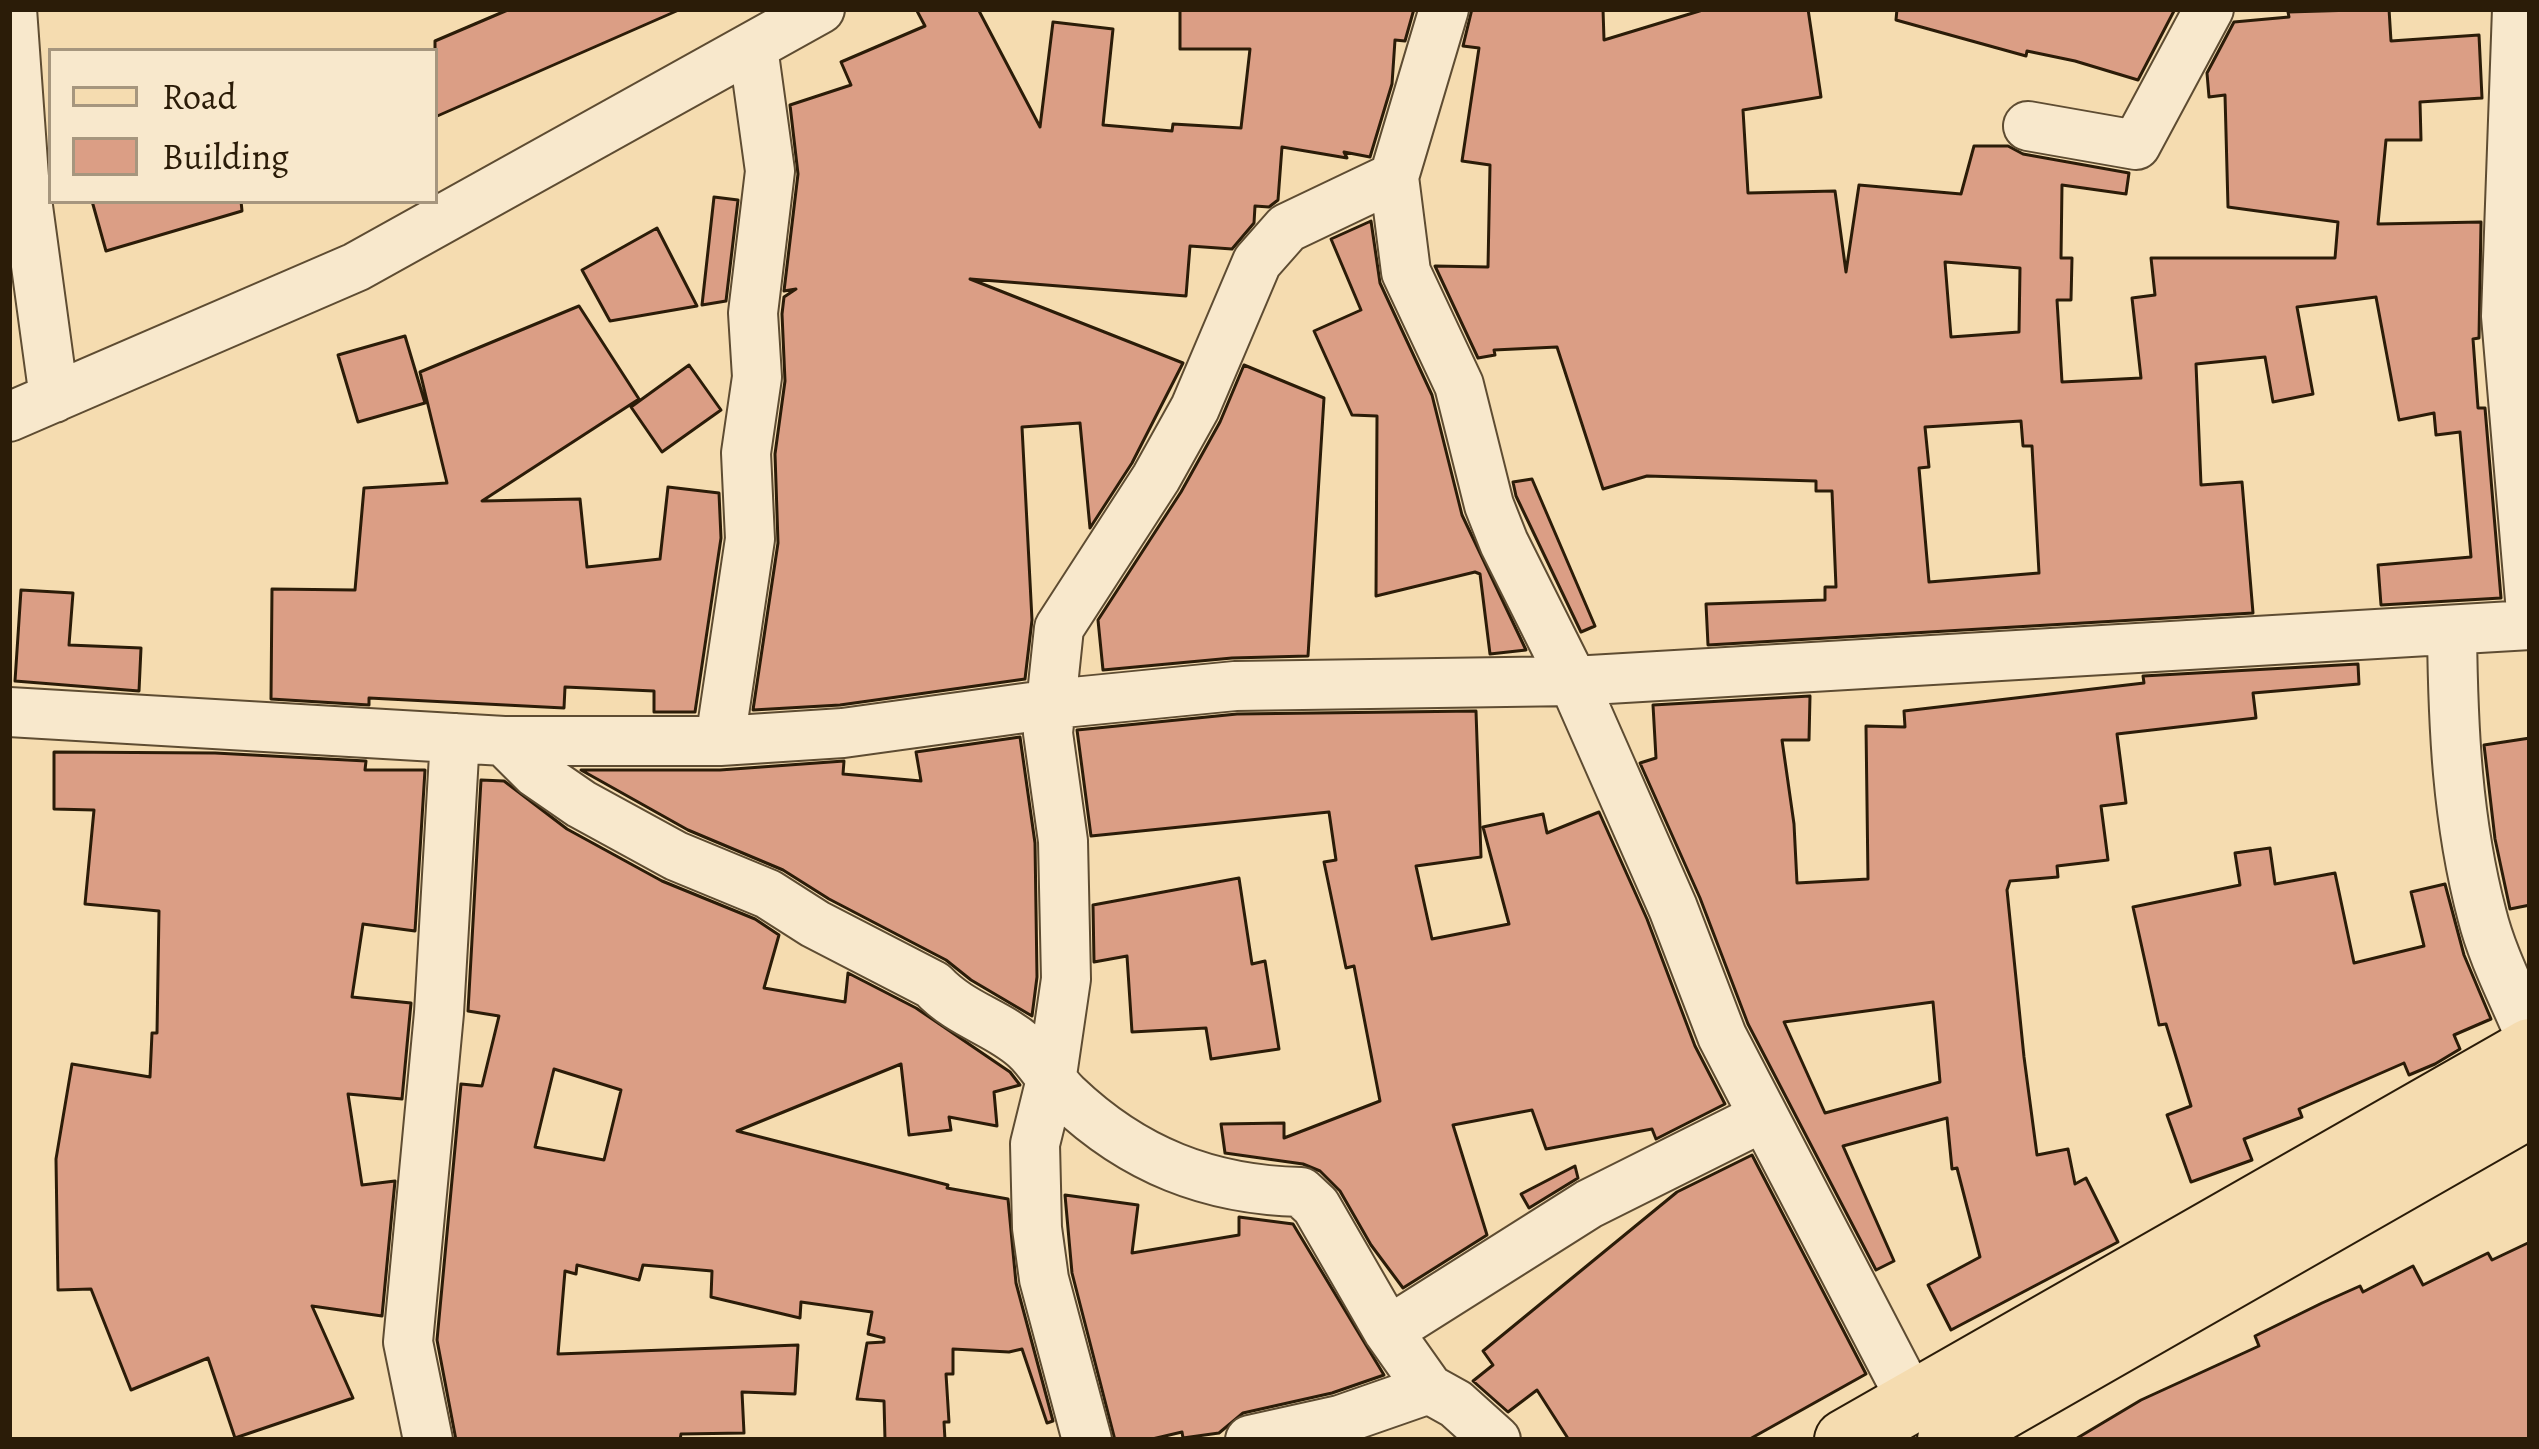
<!DOCTYPE html>
<html>
<head>
<meta charset="utf-8">
<style>
  body { margin:0 }
  #map { position:relative; width:2539px; height:1449px; overflow:hidden; background:#f5dcb0; font-family:Alegreya,serif }
  canvas { display:block }
  .frame { position:absolute; inset:0; border:12px solid #2b1c08; pointer-events:none }
  .legend { position:absolute; left:48px; top:48px; width:390px; height:156px; box-sizing:border-box; background:#f8e8cc; border:3px solid #a6967e; margin:0; padding:15px 21px; list-style:none; font-size:36px; color:#2b1c08 }
  .legend li { display:flex; align-items:center; gap:24px; height:60px }
  .legend b { width:60px; border:3px solid #a6967e }
</style>
</head>
<body>
<div id="map">
<canvas width="2539" height="1449"></canvas>
<div class="frame"></div>
<ul class="legend">
<li><b style="height:15px;background:#f5dcb0"></b>Road</li>
<li><b style="height:33px;background:#db9e85"></b>Building</li>
</ul>
</div>
<script>
const ctx = document.querySelector('canvas').getContext('2d');
ctx.lineJoin = 'round';
function paint(path, color) {
  ctx.fillStyle = color;
  ctx.fill(path, 'evenodd');
}
function strokePath(path, color, width, dash) {
  ctx.strokeStyle = color;
  ctx.lineWidth = width;
  ctx.lineCap = dash ? 'butt' : 'round';
  ctx.setLineDash(dash || []);
  ctx.stroke(path);
}
const building = new Path2D(`
  M 510,9 L 681,9 L 435,117 L 435,41 Z
  M 916,9 L 978,9 L 1040,127 L 1053,22 L 1113,29 L 1103,125 L 1172,131 L 1173,124 L 1241,128 L 1250,49 L 1180,49 L 1180,9 L 1414,9 L 1405,41 L 1395,40 L 1392,84 L 1370,157 L 1344,152 L 1347,158 L 1282,147 L 1278,200 L 1269,207 L 1255,206 L 1254,223 L 1232,249 L 1190,246 L 1186,296 L 970,279 L 1183,363 L 1132,463 L 1090,528 L 1080,423 L 1022,427 L 1032,620 L 1025,679 L 840,705 L 753,710 L 778,543 L 775,454 L 785,381 L 782,314 L 784,297 L 796,289 L 784,291 L 798,174 L 790,105 L 851,85 L 841,62 L 925,26 Z
  M 1472,9 L 1603,9 L 1604,40 L 1706,9 L 1808,9 L 1821,97 L 1743,110 L 1748,193 L 1835,191 L 1846,272 L 1859,185 L 1961,194 L 1974,146 L 2008,146 L 2023,154 L 2129,173 L 2126,194 L 2062,185 L 2061,258 L 2072,258 L 2071,300 L 2057,300 L 2062,382 L 2141,378 L 2132,298 L 2155,295 L 2151,258 L 2335,258 L 2338,222 L 2228,207 L 2225,95 L 2209,97 L 2207,73 L 2234,22 L 2289,17 L 2288,12 L 2389,9 L 2391,41 L 2479,35 L 2482,98 L 2420,102 L 2421,140 L 2386,140 L 2378,224 L 2481,222 L 2479,338 L 2473,339 L 2478,408 L 2485,408 L 2501,598 L 2381,605 L 2378,565 L 2471,557 L 2460,432 L 2436,435 L 2434,413 L 2399,420 L 2376,297 L 2297,307 L 2313,394 L 2273,402 L 2265,357 L 2196,364 L 2201,485 L 2242,482 L 2253,613 L 1708,645 L 1706,604 L 1825,600 L 1825,587 L 1836,587 L 1832,491 L 1816,491 L 1816,481 L 1647,476 L 1603,489 L 1557,347 L 1494,350 L 1495,355 L 1478,358 L 1435,266 L 1488,267 L 1490,165 L 1462,161 L 1479,48 L 1463,46 ZM 1945,262 L 2020,268 L 2019,332 L 1951,337 ZM 2021,421 L 2023,446 L 2032,446 L 2039,573 L 1929,582 L 1919,468 L 1929,467 L 1925,427 Z
  M 1897,9 L 2175,9 L 2138,80 L 2075,61 L 2027,51 L 2026,56 L 1896,20 Z
  M 714,197 L 738,200 L 726,301 L 702,305 Z
  M 92,201 L 241,201 L 242,211 L 106,251 Z
  M 1371,221 L 1380,283 L 1432,395 L 1462,515 L 1526,650 L 1490,654 L 1480,574 L 1475,572 L 1376,596 L 1377,416 L 1352,415 L 1314,331 L 1361,310 L 1331,239 Z
  M 657,228 L 697,306 L 610,321 L 582,270 Z
  M 579,306 L 639,399 L 482,501 L 580,499 L 587,567 L 660,559 L 668,487 L 719,493 L 721,538 L 695,712 L 654,712 L 654,691 L 565,687 L 564,708 L 369,698 L 369,705 L 271,699 L 272,589 L 355,590 L 364,488 L 447,483 L 420,372 Z
  M 405,336 L 425,403 L 358,422 L 338,355 Z
  M 689,365 L 721,410 L 662,452 L 631,407 Z
  M 1244,365 L 1324,398 L 1308,656 L 1232,658 L 1103,670 L 1098,620 L 1181,492 L 1220,422 Z
  M 1532,479 L 1595,626 L 1581,632 L 1516,496 L 1513,482 Z
  M 21,590 L 73,593 L 69,645 L 141,648 L 139,691 L 15,681 Z
  M 2358,664 L 2359,684 L 2253,693 L 2256,718 L 2117,734 L 2126,803 L 2101,806 L 2108,860 L 2057,866 L 2058,877 L 2010,881 L 2007,890 L 2024,1057 L 2037,1155 L 2068,1149 L 2075,1184 L 2086,1178 L 2118,1242 L 1951,1330 L 1928,1285 L 1980,1257 L 1957,1168 L 1952,1169 L 1947,1118 L 1843,1146 L 1894,1261 L 1876,1270 L 1748,1024 L 1700,898 L 1640,763 L 1656,758 L 1653,705 L 1810,696 L 1809,740 L 1782,740 L 1794,824 L 1797,883 L 1868,879 L 1866,726 L 1905,727 L 1904,711 L 2144,683 L 2143,676 ZM 1933,1002 L 1940,1082 L 1825,1113 L 1784,1022 Z
  M 1476,711 L 1481,857 L 1416,866 L 1432,939 L 1509,924 L 1483,827 L 1543,814 L 1547,833 L 1599,812 L 1647,919 L 1695,1046 L 1725,1104 L 1656,1139 L 1652,1129 L 1546,1149 L 1532,1110 L 1453,1125 L 1487,1235 L 1403,1288 L 1371,1245 L 1340,1191 L 1320,1171 L 1303,1164 L 1225,1153 L 1221,1124 L 1284,1123 L 1284,1138 L 1380,1101 L 1354,966 L 1346,968 L 1324,862 L 1336,860 L 1329,812 L 1091,836 L 1077,730 L 1237,714 Z
  M 1020,737 L 1035,843 L 1037,977 L 1032,1016 L 971,980 L 946,960 L 829,899 L 783,870 L 688,830 L 581,770 L 720,770 L 844,761 L 843,774 L 921,781 L 916,752 Z
  M 2530,738 L 2530,905 L 2510,909 L 2495,839 L 2484,745 Z
  M 54,752 L 215,753 L 366,761 L 365,770 L 425,770 L 415,931 L 363,924 L 352,997 L 411,1003 L 402,1099 L 348,1094 L 362,1185 L 395,1181 L 382,1316 L 312,1306 L 353,1398 L 235,1438 L 208,1358 L 131,1390 L 91,1289 L 58,1290 L 56,1159 L 72,1064 L 150,1077 L 152,1033 L 157,1033 L 159,911 L 85,904 L 94,810 L 54,809 Z
  M 481,780 L 504,781 L 567,829 L 662,881 L 755,919 L 779,935 L 764,988 L 845,1002 L 848,973 L 916,1008 L 1010,1072 L 1020,1085 L 994,1092 L 997,1126 L 949,1117 L 951,1130 L 909,1135 L 901,1064 L 737,1131 L 948,1185 L 947,1188 L 1008,1199 L 1016,1283 L 1053,1421 L 1047,1423 L 1022,1349 L 1009,1352 L 953,1349 L 953,1374 L 946,1374 L 949,1422 L 944,1422 L 945,1440 L 885,1440 L 884,1401 L 857,1399 L 867,1343 L 884,1342 L 884,1338 L 868,1334 L 872,1312 L 801,1302 L 800,1318 L 711,1297 L 712,1271 L 643,1265 L 639,1280 L 577,1265 L 576,1274 L 565,1271 L 558,1354 L 798,1345 L 795,1394 L 742,1392 L 744,1433 L 681,1434 L 680,1440 L 456,1440 L 437,1340 L 461,1084 L 482,1086 L 499,1016 L 468,1011 ZM 554,1069 L 621,1090 L 604,1160 L 535,1147 Z
  M 2270,848 L 2275,884 L 2335,873 L 2354,963 L 2424,946 L 2411,892 L 2445,884 L 2464,955 L 2491,1019 L 2454,1035 L 2460,1049 L 2435,1064 L 2409,1075 L 2404,1063 L 2299,1109 L 2302,1117 L 2244,1139 L 2252,1160 L 2191,1182 L 2167,1115 L 2191,1106 L 2166,1024 L 2159,1025 L 2133,907 L 2240,885 L 2235,853 Z
  M 1239,878 L 1252,964 L 1265,961 L 1279,1049 L 1211,1059 L 1206,1028 L 1132,1032 L 1127,956 L 1094,962 L 1093,905 Z
  M 1752,1155 L 1866,1374 L 1748,1440 L 1569,1440 L 1537,1390 L 1508,1412 L 1473,1381 L 1493,1365 L 1483,1351 L 1677,1192 Z
  M 1575,1166 L 1578,1178 L 1529,1208 L 1521,1194 Z
  M 1065,1195 L 1138,1205 L 1132,1253 L 1239,1235 L 1239,1217 L 1293,1224 L 1384,1375 L 1332,1393 L 1243,1413 L 1219,1433 L 1183,1438 L 1182,1432 L 1148,1440 L 1115,1440 L 1072,1273 Z
  M 2530,1242 L 2530,1440 L 2074,1440 L 2141,1400 L 2259,1346 L 2255,1336 L 2322,1303 L 2360,1286 L 2363,1292 L 2413,1266 L 2423,1285 L 2488,1253 L 2492,1260 Z`);
paint(building, '#db9e85');
strokePath(building, '#2b1c08', 3);
const minor = new Path2D(`
  M 12,9 L 24,177 L 54,398
  M 2517,9 L 2506,316 L 2530,600
  M 2028,126 L 2136,145 L 2209,9
  M 1394,177 L 1406,272 L 1459,385 L 1489,505 L 1504,543 L 1573,681 L 1673,908 L 1722,1036 L 1912,1401
  M 9,417 L 356,267 L 820,9
  M 2452,630 C 2453,727 2457,820 2482,915 C 2492,956 2514,997 2530,1036
  M 9,712 L 504,741 L 720,741 L 843,733 L 1053,704 L 1235,686 L 1573,681 L 2530,625
  M 504,741 L 536,773 L 581,804 L 676,856 L 768,894 L 815,924 L 933,985 C 961,1015 997,1022 1025,1047 C 1041,1061 1051,1082 1066,1096 C 1133,1160 1209,1190 1301,1192 L 1316,1206 L 1388,1331 L 1429,1389 L 1456,1404 L 1496,1440
  M 720,741 L 750,539 L 746,453 L 757,377 L 753,313 L 770,171 L 753,47
  M 1388,1331 L 1589,1204 L 1763,1117
  M 428,1440 L 408,1342 L 439,1013 L 455,738
  M 1087,1440 L 1044,1279 L 1037,1228 L 1035,1144 L 1052,1075 L 1066,979 L 1063,841 L 1048,733 L 1059,628 L 1156,478 L 1195,408 L 1257,262 L 1287,228 L 1394,177 L 1444,9
  M 1250,1440 L 1340,1420 L 1429,1389`);
const major = new Path2D(`
  M 1845,1440 L 2530,1049
  M 1948,1440 L 2530,1107`);
strokePath(minor, '#5e4c32', 52);
strokePath(major, '#2b1c08', 64);
strokePath(minor, '#f8e8cc', 48);
strokePath(major, '#f5dcb0', 60);
</script>
</body>
</html>
